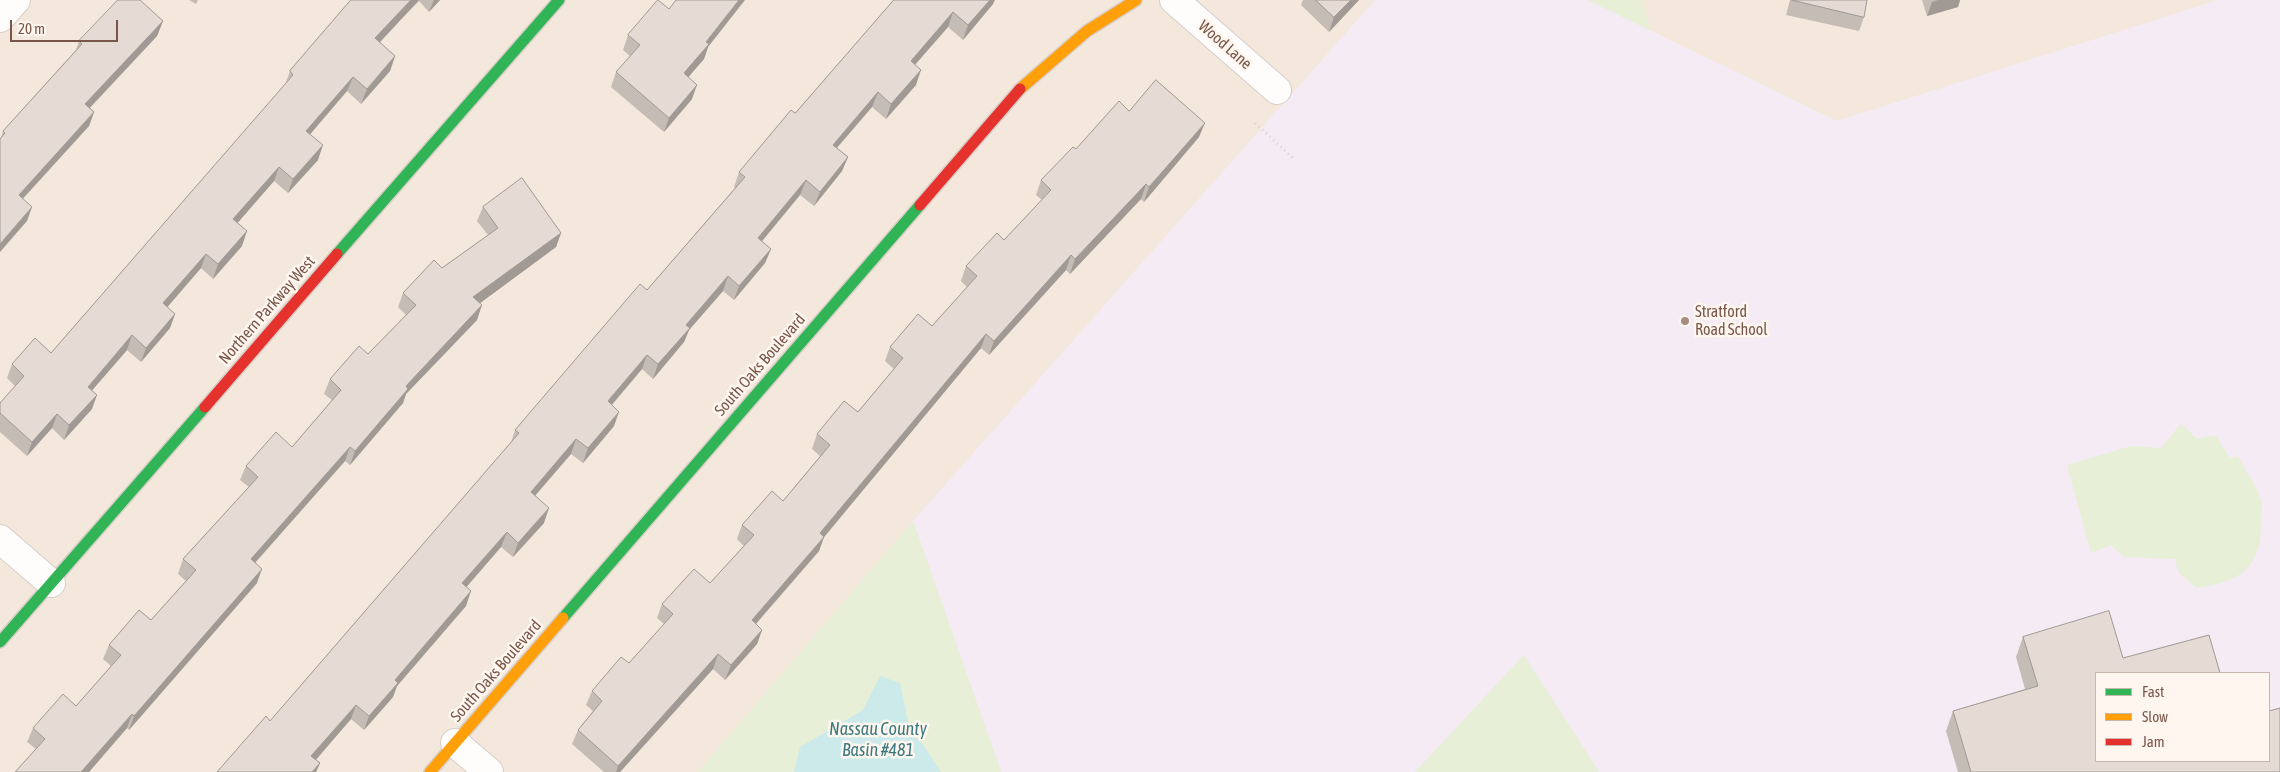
<!DOCTYPE html>
<html>
<head>
<meta charset="utf-8">
<style>
  body { margin:0 }
  #map { position:relative; width:2280px; height:772px; overflow:hidden; background:#f8f3ed; font-family:"Asap Condensed",sans-serif }
  canvas { display:block }
  .legend { position:absolute; left:2095px; top:672px; width:175px; height:90px; box-sizing:border-box; background:#fff7ef; border:1px solid #c9b7ad; margin:0; padding:6px 9px; list-style:none; font-size:15px; color:#79564a }
  .legend li { display:flex; align-items:center; gap:10px; height:25px }
  .legend b { width:25px; border:1px solid #c9b7ad }
  .scale { position:absolute; left:10px; top:20px; width:108px; height:22px; box-sizing:border-box; border:2px solid #79564a; border-top:0; padding-left:6px; font-size:15px; line-height:18px; white-space:nowrap; color:#79564a; -webkit-text-stroke:4px #fff7ef; paint-order:stroke }
</style>
</head>
<body>
<div id="map">
<canvas width="2280" height="772"></canvas>
<ul class="legend">
<li><b style="height:6px;background:#30b455"></b>Fast</li>
<li><b style="height:6px;background:#ff9f0a"></b>Slow</li>
<li><b style="height:6px;background:#e5322d"></b>Jam</li>
</ul>
<div class="scale">20 m</div>
</div>
<script>
const ctx = document.querySelector('canvas').getContext('2d');
ctx.lineJoin = 'round';
function paint(path, color) {
  ctx.fillStyle = color;
  ctx.fill(path, 'evenodd');
}
function strokePath(path, color, width, dash) {
  ctx.strokeStyle = color;
  ctx.lineWidth = width;
  ctx.lineCap = dash ? 'butt' : 'round';
  ctx.setLineDash(dash || []);
  ctx.stroke(path);
}
function drawText(font, color, halo, rows, align = 'center') {
  ctx.font = font + ' "Asap Condensed",sans-serif';
  ctx.lineWidth = 5;
  ctx.setLineDash([]);
  ctx.textBaseline = 'middle';
  ctx.strokeStyle = halo;
  ctx.fillStyle = color;
  for (const [text, x, y, turn = 0] of rows) {
    ctx.save();
    ctx.translate(x, y);
    ctx.rotate((+turn || 0) * Math.PI / 180);
    ctx.textAlign = isNaN(turn) ? turn : align;
    if (halo) ctx.strokeText(text, 0, 0);
    ctx.fillText(text, 0, 0);
    ctx.restore();
  }
}
paint(new Path2D(`
  M 0,0 L 2280,0 L 2280,772 L 0,772 ZM 2096,673 L 2269,673 L 2269,761 L 2096,761 Z`), '#f4e8dd');
paint(new Path2D(`
  M 1375,0 L 1588,0 L 1837,121 L 2218,0 L 2280,0 L 2280,772 L 1001,772 L 913,521 ZM 2096,673 L 2269,673 L 2269,761 L 2096,761 Z`), '#f4ebf4');
paint(new Path2D(`
  M 1588,0 L 1642,0 L 1651,31 Z
  M 2181,424 L 2197,439 L 2215,435 L 2230,458 L 2238,457 C 2245,470 2257,486 2261,501 C 2263,507 2261,517 2261,524 C 2261,570 2239,581 2197,588 L 2178,572 L 2175,559 L 2124,557 L 2111,545 L 2091,553 L 2067,465 L 2131,446 L 2161,448 Z
  M 913,521 L 1001,772 L 698,772 Z
  M 1524,655 L 1599,772 L 1415,772 Z`), '#e7efd7');
paint(new Path2D(`
  M 880,676 L 900,683 L 908,722 L 941,772 L 794,772 L 800,747 L 863,710 Z`), '#cdeaea');
const street = new Path2D(`
  M 1174,0 L 1277,90
  M 0,18 L 16,0
  M 0,539 L 51,583
  M 455,743 L 489,772`);
const fast = new Path2D(`
  M 337,254 L 559,0
  M 563,618 L 920,205
  M 0,642 L 205,407`);
const slow = new Path2D(`
  M 1020,89 L 1087,31 L 1136,0
  M 430,772 L 563,618`);
const jam = new Path2D(`
  M 920,205 L 1020,89
  M 205,407 L 337,254`);
strokePath(street, '#d7ceca', 30);
strokePath(fast, '#d8cec9', 14);
strokePath(slow, '#d8cec9', 14);
strokePath(jam, '#d8cec9', 14);
strokePath(new Path2D(`
  M 1255,123 L 1293,158`), '#dbd1ce', 3, [1, 4]);
strokePath(street, '#fefdfc', 28);
strokePath(fast, '#30b455', 11);
strokePath(slow, '#ff9f0a', 11);
strokePath(jam, '#e5322d', 11);
paint(new Path2D(`
  M 189,0 L 198,0 L 196,4 Z
  M 351,0 L 440,0 L 429,12 L 419,1 L 379,42 L 395,56 L 390,71 L 361,104 L 347,91 L 310,134 L 318,160 L 288,193 L 274,181 L 237,223 L 242,246 L 213,279 L 201,268 L 167,307 L 175,314 L 170,328 L 141,362 L 127,350 L 92,390 L 92,409 L 64,440 L 52,428 L 27,456 L 0,432 L 0,403 L 15,386 L 7,378 L 12,364 L 51,353 L 285,85 L 290,71 Z
  M 894,0 L 993,4 L 963,40 L 948,27 L 915,65 L 916,85 L 886,119 L 872,107 L 837,148 L 848,157 L 842,171 L 814,206 L 800,195 L 762,241 L 771,249 L 765,263 L 734,300 L 723,291 L 689,330 L 684,342 L 653,379 L 642,369 L 612,405 L 614,426 L 583,463 L 571,454 L 535,496 L 544,523 L 513,557 L 501,547 L 466,587 L 466,606 L 397,686 L 393,697 L 364,730 L 351,719 L 316,760 L 320,763 L 316,772 L 217,772 L 270,721 L 511,443 L 515,430 L 647,290 L 735,188 L 734,187 L 739,172 L 795,113 Z
  M 1303,0 L 1359,0 L 1329,32 L 1301,5 Z
  M 1790,0 L 1867,0 L 1864,17 L 1859,31 L 1786,15 Z
  M 1922,0 L 1960,0 L 1958,7 L 1927,16 Z
  M 163,21 L 157,36 L 90,108 L 94,112 L 89,126 L 23,199 L 27,221 L 1,138 L 3,131 L 76,50 L 79,41 Z
  M 628,35 L 708,47 L 704,59 L 688,77 L 692,99 L 664,132 L 611,87 L 616,72 L 630,56 L 623,50 Z
  M 1129,111 L 1199,137 L 1144,202 L 1141,199 L 1070,274 L 1066,270 L 989,355 L 981,348 L 824,537 L 819,551 L 756,624 L 762,630 L 757,644 L 725,680 L 713,669 L 620,772 L 604,772 L 572,744 L 578,730 L 593,711 L 586,705 L 592,691 L 629,663 L 664,624 L 657,618 L 662,604 L 710,583 L 744,546 L 737,539 L 742,525 L 783,501 L 820,456 L 812,449 L 817,434 L 858,412 L 894,369 L 885,361 L 890,347 L 932,326 L 967,287 L 961,281 L 966,266 L 1004,240 L 1042,200 L 1036,195 L 1041,180 L 1076,149 Z
  M 483,207 L 561,233 L 556,247 L 480,303 L 477,320 L 406,394 L 403,403 L 350,465 L 345,461 L 255,563 L 257,583 L 129,730 L 127,728 L 89,772 L 15,772 L 36,749 L 27,742 L 33,728 L 76,706 L 111,666 L 103,659 L 109,645 L 151,620 L 186,581 L 178,574 L 183,559 L 249,487 L 240,480 L 246,466 L 292,447 L 332,400 L 324,394 L 330,379 L 368,354 L 406,315 L 398,307 L 403,293 L 442,268 L 488,235 L 477,221 Z
  M 2023,637 L 2096,761 L 2280,772 L 1958,772 L 1946,731 L 1953,711 L 2025,689 L 2016,657 Z`), '#c5bcb6');
paint(new Path2D(`
  M 411,0 L 419,0 L 370,53 L 375,38 Z
  M 434,0 L 440,0 L 429,12 Z
  M 739,0 L 745,0 L 708,47 L 704,59 L 679,88 L 684,73 L 706,42 Z
  M 990,0 L 995,0 L 993,4 L 963,40 L 968,25 Z
  M 1351,0 L 1359,0 L 1329,32 L 1334,17 Z
  M 1938,0 L 1960,0 L 1958,7 L 1927,16 L 1932,2 Z
  M 953,12 L 948,27 L 905,76 L 911,61 Z
  M 163,21 L 157,36 L 80,118 L 85,104 Z
  M 395,56 L 390,71 L 361,104 L 367,89 Z
  M 921,70 L 916,85 L 886,119 L 891,104 Z
  M 353,77 L 347,91 L 301,145 L 306,131 Z
  M 697,85 L 692,99 L 664,132 L 669,118 Z
  M 878,92 L 872,107 L 827,159 L 833,145 Z
  M 94,112 L 89,126 L 13,209 L 19,195 Z
  M 1205,123 L 1199,137 L 1144,202 L 1149,187 Z
  M 323,145 L 318,160 L 288,193 L 293,179 Z
  M 848,157 L 842,171 L 814,206 L 820,192 Z
  M 279,167 L 274,181 L 228,234 L 233,219 Z
  M 806,180 L 800,195 L 753,252 L 758,238 Z
  M 1146,184 L 1141,199 L 1070,274 L 1075,259 Z
  M 32,207 L 27,221 L 0,252 L 0,244 Z
  M 247,231 L 242,246 L 213,279 L 218,264 Z
  M 561,233 L 556,247 L 468,312 L 473,297 Z
  M 771,249 L 765,263 L 734,300 L 739,286 Z
  M 206,254 L 201,268 L 158,318 L 163,303 Z
  M 1071,255 L 1066,270 L 989,355 L 994,341 Z
  M 728,276 L 723,291 L 689,330 L 684,342 L 653,379 L 658,364 L 686,325 Z
  M 482,305 L 477,320 L 406,394 L 403,403 L 350,465 L 355,451 L 406,386 Z
  M 175,314 L 170,328 L 141,362 L 146,348 Z
  M 986,334 L 981,348 L 815,548 L 820,533 Z
  M 132,335 L 127,350 L 83,401 L 88,387 Z
  M 647,355 L 642,369 L 602,416 L 608,401 Z
  M 97,395 L 92,409 L 64,440 L 69,425 Z
  M 619,412 L 614,426 L 583,463 L 588,448 Z
  M 57,414 L 52,428 L 27,456 L 32,442 Z
  M 576,439 L 571,454 L 526,506 L 531,492 Z
  M 350,447 L 345,461 L 245,574 L 251,559 Z
  M 549,508 L 544,523 L 513,557 L 518,543 Z
  M 507,532 L 501,547 L 457,598 L 462,583 Z
  M 824,537 L 819,551 L 746,635 L 752,620 Z
  M 262,569 L 257,583 L 129,730 L 134,716 Z
  M 471,591 L 466,606 L 397,686 L 393,697 L 364,730 L 369,716 L 395,680 Z
  M 762,630 L 757,644 L 725,680 L 731,665 Z
  M 718,654 L 713,669 L 620,772 L 616,772 L 618,766 Z
  M 356,705 L 351,719 L 306,771 L 311,756 Z
  M 132,714 L 127,728 L 89,772 L 81,772 Z
  M 320,763 L 316,772 L 312,772 Z`), '#a09994');
const building = new Path2D(`
  M 118,0 L 140,0 L 163,21 L 85,104 L 94,112 L 19,195 L 32,207 L 0,244 L 0,139 L 5,133 L 3,131 L 82,44 L 79,41 Z
  M 351,0 L 411,0 L 375,38 L 395,56 L 367,89 L 353,77 L 306,131 L 323,145 L 293,179 L 279,167 L 233,219 L 247,231 L 218,264 L 206,254 L 163,303 L 175,314 L 146,348 L 132,335 L 88,387 L 97,395 L 69,425 L 57,414 L 32,442 L 0,413 L 0,403 L 24,376 L 12,364 L 35,338 L 51,353 L 293,75 L 290,71 Z
  M 658,0 L 669,9 L 676,0 L 739,0 L 706,42 L 709,44 L 684,73 L 697,85 L 669,118 L 616,72 L 640,45 L 628,35 Z
  M 894,0 L 990,0 L 968,25 L 953,12 L 911,61 L 921,70 L 891,104 L 878,92 L 833,145 L 848,157 L 820,192 L 806,180 L 758,238 L 771,249 L 739,286 L 728,276 L 686,325 L 690,328 L 658,364 L 647,355 L 608,401 L 619,412 L 588,448 L 576,439 L 531,492 L 549,508 L 518,543 L 507,532 L 462,583 L 471,591 L 395,680 L 398,683 L 369,716 L 356,705 L 311,756 L 320,763 L 312,772 L 217,772 L 266,716 L 270,721 L 519,433 L 515,430 L 640,284 L 647,290 L 745,177 L 739,172 L 791,110 L 795,113 Z
  M 1316,0 L 1351,0 L 1334,17 Z
  M 1792,0 L 1867,0 L 1864,17 Z
  M 1156,80 L 1205,123 L 1149,187 L 1146,184 L 1075,259 L 1071,255 L 994,341 L 986,334 L 820,533 L 824,537 L 752,620 L 762,630 L 731,665 L 718,654 L 618,766 L 578,730 L 602,701 L 592,691 L 621,657 L 629,663 L 673,614 L 662,604 L 694,569 L 710,583 L 754,535 L 742,525 L 772,491 L 783,501 L 830,445 L 817,434 L 844,401 L 858,412 L 903,358 L 890,347 L 918,314 L 932,326 L 977,276 L 966,266 L 997,233 L 1004,240 L 1051,190 L 1041,180 L 1073,147 L 1076,149 L 1119,101 L 1129,111 Z
  M 522,178 L 561,233 L 473,297 L 482,305 L 406,386 L 408,389 L 355,451 L 350,447 L 251,559 L 262,569 L 134,716 L 132,714 L 81,772 L 15,772 L 45,739 L 33,728 L 63,694 L 76,706 L 121,655 L 109,645 L 139,610 L 151,620 L 196,570 L 183,559 L 258,477 L 246,466 L 276,432 L 292,447 L 341,390 L 330,379 L 359,346 L 368,354 L 416,305 L 403,293 L 434,260 L 442,268 L 498,228 L 483,207 Z
  M 2109,611 L 2123,658 L 2209,635 L 2220,673 L 2096,673 L 2096,761 L 2269,761 L 2269,711 L 2280,708 L 2280,772 L 1971,772 L 1953,711 L 2038,686 L 2023,637 Z`);
paint(building, '#e5dbd4');
strokePath(building, '#a09994', 1);
for (const [x, y, r, color] of [
  [1685,321,5,"#a58d83"]
]) {
  const dot = new Path2D();
  dot.arc(x, y, r, 0, 2 * Math.PI);
  ctx.fillStyle = color;
  ctx.fill(dot);
  strokePath(dot, '#fff7ef', 2);
}
drawText('16px', '#79564a', '#fff7ef', [
  ["Wood Lane",1225,45,41],
  ["Northern Parkway West",267,310,-49],
  ["South Oaks Boulevard",760,365,-49],
  ["South Oaks Boulevard",496,671,-49]
]);
drawText('16px', '#79564a', '#fff7ef', [
  ["Stratford",1695,312],
  ["Road School",1695,330]
], 'left');
drawText('italic 18px', '#3c7a7e', '#fff7ef', [
  ["Nassau County",878,729],
  ["Basin #481",878,750]
]);
</script>
</body>
</html>
